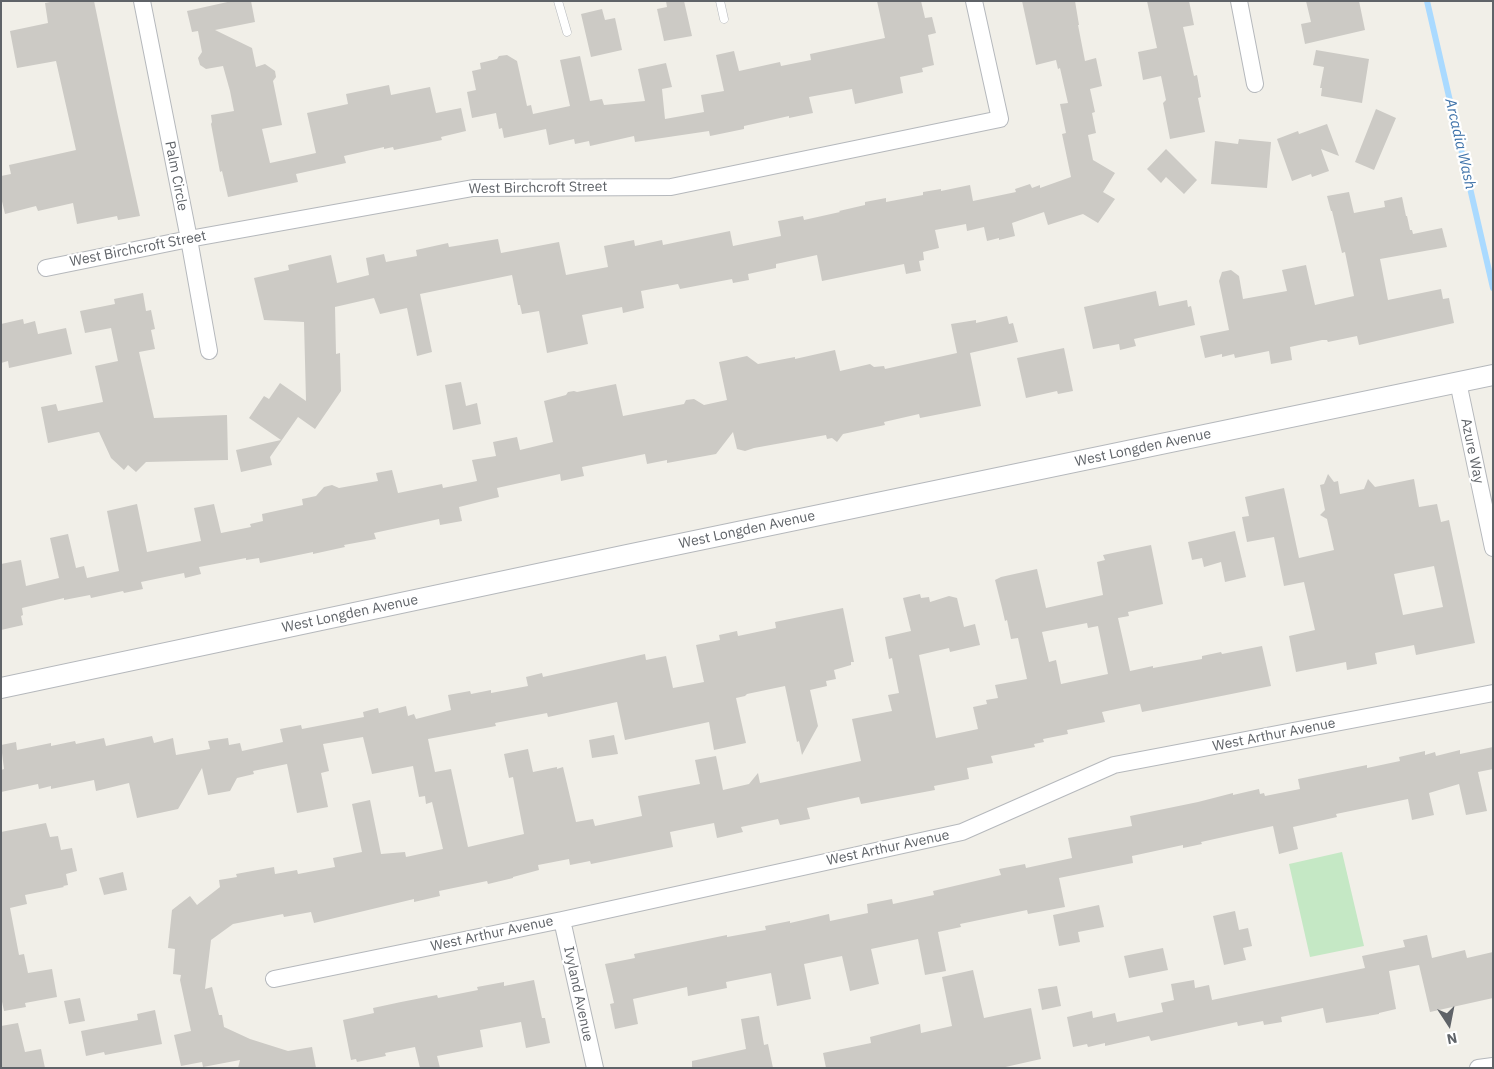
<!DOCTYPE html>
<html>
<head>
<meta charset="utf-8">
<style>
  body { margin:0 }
  #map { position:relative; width:1494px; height:1069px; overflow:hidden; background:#f1efe8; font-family:"IBM Plex Sans",sans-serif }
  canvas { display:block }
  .frame { position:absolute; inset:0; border:2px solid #5f6368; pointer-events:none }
  .north { position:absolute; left:1424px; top:999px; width:50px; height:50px; -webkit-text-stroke:4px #fff; paint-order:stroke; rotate:169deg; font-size:14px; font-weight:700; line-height:20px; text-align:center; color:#5f6368 }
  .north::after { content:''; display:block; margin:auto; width:18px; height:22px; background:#5f6368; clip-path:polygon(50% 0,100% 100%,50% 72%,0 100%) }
</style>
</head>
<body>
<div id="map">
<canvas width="1494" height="1069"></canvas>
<div class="frame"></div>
<div class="north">N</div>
</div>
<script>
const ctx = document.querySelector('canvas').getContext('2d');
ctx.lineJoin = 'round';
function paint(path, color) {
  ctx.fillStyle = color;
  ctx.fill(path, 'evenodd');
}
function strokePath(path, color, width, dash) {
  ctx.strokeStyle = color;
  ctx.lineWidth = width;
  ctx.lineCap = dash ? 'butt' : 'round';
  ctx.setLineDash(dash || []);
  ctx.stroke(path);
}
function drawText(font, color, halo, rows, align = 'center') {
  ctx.font = font + ' "IBM Plex Sans",sans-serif';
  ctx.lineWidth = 4.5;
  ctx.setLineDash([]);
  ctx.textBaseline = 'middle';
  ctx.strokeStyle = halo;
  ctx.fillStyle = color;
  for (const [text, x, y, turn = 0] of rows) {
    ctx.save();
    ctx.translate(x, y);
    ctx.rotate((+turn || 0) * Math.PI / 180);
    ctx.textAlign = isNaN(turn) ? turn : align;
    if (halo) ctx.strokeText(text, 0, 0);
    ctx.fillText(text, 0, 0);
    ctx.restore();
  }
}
paint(new Path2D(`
  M 1342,852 L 1364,946 L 1310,957 L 1289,864 Z`), '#c5e8c5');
strokePath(new Path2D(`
  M 1427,1 L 1493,288`), '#aadaff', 6);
paint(new Path2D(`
  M 56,1 L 94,1 L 117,112 L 140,216 L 118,220 L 117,216 L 77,224 L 73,203 L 38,211 L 36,206 L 5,214 L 1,197 L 1,176 L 11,174 L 9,165 L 76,150 L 56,61 L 17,68 L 10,31 L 48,23 L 45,3 Z
  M 232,1 L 251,1 L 255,22 L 215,30 L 252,48 L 256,67 L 265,64 L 275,71 L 276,77 L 273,81 L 282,125 L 262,129 L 270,163 L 316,153 L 307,113 L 348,104 L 346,94 L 389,85 L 391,95 L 430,87 L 436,113 L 461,108 L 466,131 L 441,137 L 442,140 L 394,150 L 393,147 L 384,149 L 384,147 L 344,156 L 346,163 L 296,174 L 298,182 L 228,197 L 222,171 L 220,172 L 211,124 L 212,122 L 211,115 L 234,111 L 230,91 L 223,66 L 206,69 L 200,65 L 198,58 L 202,52 L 198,31 L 192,32 L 187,11 Z
  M 666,1 L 684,1 L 692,36 L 664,41 L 657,9 L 667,7 Z
  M 877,1 L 921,1 L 925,18 L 932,17 L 936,33 L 928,35 L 934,65 L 922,68 L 923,72 L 900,77 L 903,93 L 855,104 L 852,89 L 809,97 L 813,113 L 789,118 L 789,116 L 744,126 L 744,129 L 710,136 L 709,131 L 635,142 L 634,136 L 590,146 L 589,141 L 575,144 L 574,139 L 549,145 L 546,129 L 504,138 L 502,128 L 499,129 L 496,113 L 472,118 L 467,92 L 476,90 L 472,71 L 481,69 L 480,63 L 497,59 L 499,56 L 507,55 L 517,61 L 527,106 L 531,105 L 533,114 L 570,106 L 560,60 L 580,56 L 590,101 L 602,99 L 604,105 L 645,101 L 638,69 L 666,63 L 672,87 L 662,89 L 665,119 L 704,112 L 701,95 L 724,91 L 716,55 L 734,51 L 739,71 L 780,62 L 781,66 L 811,60 L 810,54 L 885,38 Z
  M 1022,1 L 1075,1 L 1079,25 L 1078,25 L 1085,61 L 1096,58 L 1102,86 L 1090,89 L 1095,112 L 1092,113 L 1096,133 L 1088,135 L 1093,160 L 1115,173 L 1103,192 L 1115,199 L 1098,223 L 1083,214 L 1048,225 L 1044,212 L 1012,223 L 1015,236 L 999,240 L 999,238 L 987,241 L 984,227 L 967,231 L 966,224 L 935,230 L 939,248 L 923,252 L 924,260 L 919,261 L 921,271 L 906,274 L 904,264 L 822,281 L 817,255 L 776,264 L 776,268 L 748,274 L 749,280 L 733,283 L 732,279 L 680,289 L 678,284 L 641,291 L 644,308 L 623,313 L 622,307 L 582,315 L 588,344 L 547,353 L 539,311 L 522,314 L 520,305 L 518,305 L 512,275 L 420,294 L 432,352 L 417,356 L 407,308 L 380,314 L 374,298 L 335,307 L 336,354 L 340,353 L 341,391 L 315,429 L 298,417 L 270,457 L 272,465 L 241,472 L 236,450 L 281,440 L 249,418 L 264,396 L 269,399 L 280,383 L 306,401 L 304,322 L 264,320 L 254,278 L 289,270 L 288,265 L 331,255 L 337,283 L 369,275 L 366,258 L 384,254 L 386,262 L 417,256 L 416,250 L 448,243 L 449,247 L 498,239 L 501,253 L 559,242 L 566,275 L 608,267 L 604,246 L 634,240 L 635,246 L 662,240 L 663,245 L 730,231 L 733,246 L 781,236 L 778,221 L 803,216 L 804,220 L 840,212 L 839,211 L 865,205 L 865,202 L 886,198 L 886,202 L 923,195 L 923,192 L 941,189 L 941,191 L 970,185 L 973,201 L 1016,192 L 1015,189 L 1030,184 L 1032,188 L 1040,185 L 1040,188 L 1071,177 L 1062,134 L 1066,133 L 1060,104 L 1068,103 L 1060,68 L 1058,69 L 1056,60 L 1036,65 Z
  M 1147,1 L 1189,1 L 1194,25 L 1183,27 L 1194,76 L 1197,75 L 1201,97 L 1198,98 L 1205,132 L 1170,139 L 1163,103 L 1166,100 L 1161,76 L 1143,80 L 1138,52 L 1157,48 Z
  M 1306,1 L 1359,1 L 1365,30 L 1305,44 L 1301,24 L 1311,22 Z
  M 602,9 L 605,20 L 615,18 L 622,50 L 591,57 L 581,14 Z
  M 1316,50 L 1369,59 L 1362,103 L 1321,96 L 1322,88 L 1320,88 L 1324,67 L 1313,65 Z
  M 1376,109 L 1396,118 L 1374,170 L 1355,162 Z
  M 1327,124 L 1339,156 L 1321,149 L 1329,171 L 1312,177 L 1311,174 L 1292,181 L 1277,139 L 1298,131 L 1299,134 Z
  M 1239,139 L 1271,142 L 1267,188 L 1211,184 L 1215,141 L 1238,144 Z
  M 1166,149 L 1197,180 L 1184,194 L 1166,177 L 1161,183 L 1147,169 Z
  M 1349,192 L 1354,213 L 1385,207 L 1384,201 L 1402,197 L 1406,216 L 1407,216 L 1410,230 L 1412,230 L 1413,234 L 1442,228 L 1447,247 L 1380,259 L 1388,300 L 1441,289 L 1443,299 L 1449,298 L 1454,323 L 1359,345 L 1357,336 L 1328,342 L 1327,340 L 1322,340 L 1290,347 L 1292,360 L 1271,364 L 1269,351 L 1235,358 L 1234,354 L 1222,357 L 1222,354 L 1205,358 L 1200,336 L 1229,330 L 1219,281 L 1222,272 L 1231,270 L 1239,276 L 1243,299 L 1287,291 L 1282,270 L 1306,265 L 1315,305 L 1354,296 L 1345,252 L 1342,253 L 1332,211 L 1331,211 L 1327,196 Z
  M 1156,291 L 1159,306 L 1187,300 L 1188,307 L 1191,306 L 1195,325 L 1134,339 L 1136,346 L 1120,350 L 1119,344 L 1093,349 L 1084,307 Z
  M 143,293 L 146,311 L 151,310 L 155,329 L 151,330 L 155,349 L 139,352 L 154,418 L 227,415 L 228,460 L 146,462 L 136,472 L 128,465 L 124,470 L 111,458 L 99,432 L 48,443 L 41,407 L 56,404 L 58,411 L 103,402 L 95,366 L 118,361 L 111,328 L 85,333 L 80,311 L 115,304 L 114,299 Z
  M 1007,316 L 1009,324 L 1013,323 L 1018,342 L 970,353 L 981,406 L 920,418 L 919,414 L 884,422 L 885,425 L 843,434 L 837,442 L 832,438 L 827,439 L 826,435 L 754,448 L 745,451 L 737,449 L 733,432 L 716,454 L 667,463 L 667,460 L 647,464 L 645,454 L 582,467 L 584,476 L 561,481 L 560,474 L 497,488 L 499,497 L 459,507 L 462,521 L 440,525 L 439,519 L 374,533 L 376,539 L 344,545 L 345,547 L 313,554 L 313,552 L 260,563 L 259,558 L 246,560 L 246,558 L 199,567 L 201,574 L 185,578 L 184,573 L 141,582 L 143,589 L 124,593 L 123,591 L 91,598 L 90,595 L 64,600 L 64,598 L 22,608 L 23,615 L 21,616 L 23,625 L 1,630 L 1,564 L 21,560 L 26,586 L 59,578 L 50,538 L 68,534 L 76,568 L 84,566 L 87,578 L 119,571 L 107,511 L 137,504 L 147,552 L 201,541 L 194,508 L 214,504 L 221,533 L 251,527 L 250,524 L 263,521 L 262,514 L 303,505 L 302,499 L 316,496 L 324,487 L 332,485 L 339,488 L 378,481 L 376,473 L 392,470 L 398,493 L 442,484 L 443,488 L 477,481 L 472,460 L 496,456 L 493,442 L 517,437 L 520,450 L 553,442 L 544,401 L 566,395 L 568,392 L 574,391 L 577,392 L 616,384 L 623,416 L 684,404 L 686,400 L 694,399 L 704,405 L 727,400 L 719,362 L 747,356 L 758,364 L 795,357 L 795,359 L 835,350 L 840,371 L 870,364 L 874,367 L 884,366 L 885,369 L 957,353 L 951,324 L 976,320 L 976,323 Z
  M 23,319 L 24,324 L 35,321 L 38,334 L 66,328 L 72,354 L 9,368 L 8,361 L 1,363 L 1,324 Z
  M 1064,348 L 1073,391 L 1058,394 L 1057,391 L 1026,398 L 1017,358 Z
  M 461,382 L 466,406 L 477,403 L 481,424 L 453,430 L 445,385 Z
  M 1328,474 L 1334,482 L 1338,481 L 1340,494 L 1364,489 L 1368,479 L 1375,487 L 1414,479 L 1419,507 L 1437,504 L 1441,522 L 1449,520 L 1475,643 L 1416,655 L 1414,645 L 1375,653 L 1377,664 L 1347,670 L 1346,662 L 1296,672 L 1289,636 L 1315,630 L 1304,582 L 1284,586 L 1274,537 L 1247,542 L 1242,517 L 1249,516 L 1245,497 L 1284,488 L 1299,558 L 1334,550 L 1327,519 L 1320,515 L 1325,510 L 1320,485 L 1324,484 ZM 1434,566 L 1443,607 L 1403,615 L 1394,574 Z
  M 1235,531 L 1246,577 L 1225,582 L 1221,562 L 1204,567 L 1202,558 L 1192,560 L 1188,542 Z
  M 1151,545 L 1163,604 L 1128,612 L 1129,616 L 1118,618 L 1130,671 L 1153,666 L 1153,668 L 1202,659 L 1202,656 L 1221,652 L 1222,654 L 1262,646 L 1271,686 L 1142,712 L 1140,704 L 1102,712 L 1105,722 L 1067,730 L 1068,734 L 1043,739 L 1044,742 L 1034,744 L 1035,747 L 991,756 L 993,763 L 967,768 L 969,779 L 934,786 L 935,790 L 861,804 L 859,797 L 807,808 L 810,819 L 780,825 L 778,819 L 741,827 L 743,832 L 717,838 L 714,823 L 670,832 L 673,847 L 591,864 L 590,861 L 570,865 L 569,859 L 538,865 L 539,870 L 513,877 L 513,878 L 488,884 L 487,881 L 439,891 L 440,896 L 414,902 L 414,899 L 314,923 L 311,912 L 284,917 L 283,914 L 233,924 L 211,940 L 205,989 L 212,987 L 219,1015 L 222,1015 L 224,1027 L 250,1039 L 288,1051 L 312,1047 L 316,1068 L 238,1068 L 240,1060 L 203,1067 L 202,1062 L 181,1066 L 174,1035 L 191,1031 L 180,980 L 181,975 L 173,974 L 175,949 L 168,948 L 172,910 L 190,896 L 197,905 L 220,887 L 219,880 L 237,877 L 236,874 L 274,867 L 275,874 L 297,870 L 298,874 L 335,867 L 333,858 L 362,852 L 352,804 L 370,800 L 381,854 L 405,852 L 406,857 L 443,849 L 432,802 L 426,804 L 425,796 L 419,797 L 413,766 L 372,774 L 363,737 L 323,744 L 329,771 L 321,773 L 328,807 L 297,813 L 287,764 L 253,771 L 254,774 L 237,778 L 230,791 L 208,795 L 202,768 L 178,809 L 137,818 L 129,783 L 96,791 L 94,780 L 51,789 L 51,786 L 39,789 L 38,784 L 1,792 L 1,770 L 4,769 L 1,745 L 16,742 L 17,750 L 51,743 L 51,746 L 75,741 L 76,744 L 104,738 L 106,746 L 152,736 L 154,743 L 173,738 L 176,755 L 210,749 L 208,741 L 228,738 L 229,745 L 240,743 L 242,751 L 283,742 L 280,729 L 301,725 L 302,729 L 364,717 L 363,712 L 378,708 L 379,713 L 406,706 L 408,716 L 414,714 L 416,719 L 451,710 L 448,695 L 470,691 L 471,694 L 491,690 L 491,693 L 528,686 L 526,677 L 542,673 L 543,677 L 645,654 L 646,660 L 666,656 L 673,688 L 704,682 L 696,645 L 720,640 L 719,635 L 737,631 L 738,636 L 776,628 L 775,622 L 843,608 L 854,662 L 851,662 L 851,665 L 834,670 L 836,679 L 826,681 L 827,686 L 810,690 L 818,726 L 802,755 L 799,741 L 797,742 L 785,686 L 747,694 L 745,696 L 736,698 L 746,743 L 714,750 L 709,722 L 625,740 L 617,702 L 548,717 L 547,713 L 495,723 L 496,726 L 428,739 L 435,772 L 451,769 L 468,847 L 524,834 L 513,777 L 509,778 L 504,754 L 528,749 L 533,772 L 557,767 L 557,769 L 563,767 L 576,822 L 593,819 L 595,826 L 642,816 L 638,796 L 700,784 L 695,760 L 716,756 L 723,790 L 749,784 L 758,773 L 760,783 L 861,761 L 852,719 L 892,711 L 888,695 L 899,693 L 892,658 L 889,659 L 885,637 L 911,631 L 903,598 L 920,594 L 921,598 L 929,597 L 930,602 L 949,596 L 957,598 L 964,627 L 975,624 L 980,645 L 950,652 L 949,648 L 919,655 L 936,738 L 978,729 L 973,707 L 987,704 L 986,700 L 998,698 L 995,685 L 1027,679 L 1018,638 L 1011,639 L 1007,620 L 1005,621 L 1002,608 L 995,580 L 1001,577 L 1037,569 L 1046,608 L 1103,595 L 1097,562 L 1105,560 L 1103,555 ZM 1087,623 L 1088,628 L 1098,626 L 1108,674 L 1061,684 L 1056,660 L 1049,662 L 1042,632 Z
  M 614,735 L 618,754 L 592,758 L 589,740 Z
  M 1493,747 L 1493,769 L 1478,772 L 1487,811 L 1466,815 L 1459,784 L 1429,793 L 1434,815 L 1412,820 L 1408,799 L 1336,814 L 1337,817 L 1293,827 L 1298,849 L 1279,854 L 1273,826 L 1201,842 L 1202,844 L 1183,848 L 1183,845 L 1132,856 L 1133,863 L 1059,878 L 1065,907 L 1028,914 L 1027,910 L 960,924 L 961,927 L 938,932 L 946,971 L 925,975 L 918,939 L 871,949 L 879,984 L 850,991 L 842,956 L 804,964 L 811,999 L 777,1006 L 771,973 L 726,982 L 727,988 L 688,996 L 687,987 L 633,999 L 638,1024 L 615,1029 L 610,1004 L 614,1003 L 605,964 L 635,958 L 634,954 L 727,935 L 727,937 L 766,930 L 765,926 L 790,921 L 790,923 L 829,914 L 830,921 L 868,913 L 867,904 L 892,899 L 893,904 L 934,895 L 933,891 L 1001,875 L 999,869 L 1025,864 L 1026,868 L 1072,858 L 1068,838 L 1132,826 L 1130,816 L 1198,802 L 1233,793 L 1233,795 L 1259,789 L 1260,794 L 1264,793 L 1265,796 L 1300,789 L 1298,779 L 1367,765 L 1367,768 L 1400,761 L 1399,757 L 1425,751 L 1425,755 L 1435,752 L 1436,756 L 1460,750 L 1460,754 Z
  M 46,823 L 50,837 L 58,836 L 61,850 L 72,848 L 77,871 L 66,874 L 68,885 L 63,886 L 64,887 L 25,895 L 27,904 L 10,908 L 19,955 L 24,954 L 28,973 L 52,969 L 57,997 L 25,1003 L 26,1007 L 4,1011 L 1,997 L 1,832 Z
  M 123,872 L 127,890 L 104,895 L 99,878 Z
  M 1099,905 L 1104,927 L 1078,932 L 1080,942 L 1059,946 L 1053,915 Z
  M 1235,911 L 1239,930 L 1248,928 L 1252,946 L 1243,948 L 1246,960 L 1224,965 L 1213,916 Z
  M 1427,935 L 1432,958 L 1465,950 L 1467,958 L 1493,952 L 1493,998 L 1430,1012 L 1419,965 L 1389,971 L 1396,1009 L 1379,1013 L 1379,1014 L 1326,1023 L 1323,1008 L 1281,1017 L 1282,1022 L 1264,1025 L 1263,1021 L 1238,1026 L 1237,1022 L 1151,1041 L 1149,1036 L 1105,1046 L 1105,1043 L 1088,1047 L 1087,1044 L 1073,1047 L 1067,1017 L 1092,1011 L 1093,1018 L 1115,1013 L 1117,1022 L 1163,1012 L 1161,1003 L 1174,1000 L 1171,984 L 1194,980 L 1195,988 L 1209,985 L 1212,1000 L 1365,968 L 1362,956 L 1405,947 L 1403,940 Z
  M 1163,948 L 1168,970 L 1129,978 L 1124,956 Z
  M 973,970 L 984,1018 L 1031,1008 L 1041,1059 L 1001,1068 L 826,1068 L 823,1053 L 871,1043 L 870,1037 L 920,1024 L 921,1033 L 952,1026 L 942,977 Z
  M 534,980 L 542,1018 L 545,1018 L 550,1043 L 526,1048 L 521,1022 L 480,1030 L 483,1047 L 437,1056 L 440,1068 L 420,1068 L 415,1047 L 385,1053 L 386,1056 L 357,1062 L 356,1059 L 351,1060 L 343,1020 L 374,1013 L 373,1008 L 401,1002 L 437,995 L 438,998 L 478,990 L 477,987 L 504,982 L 504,986 Z
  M 1057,986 L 1061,1006 L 1042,1010 L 1038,989 Z
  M 80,998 L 85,1021 L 69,1024 L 64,1001 Z
  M 155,1010 L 162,1044 L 105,1055 L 104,1052 L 86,1056 L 81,1031 L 138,1020 L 137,1014 Z
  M 759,1016 L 764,1045 L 768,1044 L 773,1068 L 692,1068 L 692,1061 L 746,1049 L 741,1019 Z
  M 18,1023 L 25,1052 L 41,1049 L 45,1068 L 1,1068 L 1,1026 Z`), '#cccac5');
const service = new Path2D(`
  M 558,1 L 567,32
  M 720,1 L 724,19`);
const minor = new Path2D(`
  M 142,1 L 189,239 L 209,351
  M 1239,1 L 1255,84
  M 46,268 L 189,239 L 473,188 L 671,187 L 1000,119 L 974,1
  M 1458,382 L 1493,548
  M 562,920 L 595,1068
  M 274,979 L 562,920 L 962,832 L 1114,765 L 1493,693
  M 1478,1068 L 1493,1066`);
const tertiary = new Path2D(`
  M 1,688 L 627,555 L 1493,375`);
strokePath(service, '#b5b8bc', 9);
strokePath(minor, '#b5b8bc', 18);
strokePath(tertiary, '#b5b8bc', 22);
strokePath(service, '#fff', 8);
strokePath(minor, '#fff', 16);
strokePath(tertiary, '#fff', 20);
drawText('14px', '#5f6368', '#fff', [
  ["Palm Circle",176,176,79],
  ["West Birchcroft Street",538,188,-1],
  ["West Birchcroft Street",138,249,-11],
  ["West Longden Avenue",1143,448,-12],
  ["Azure Way",1472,451,78],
  ["West Longden Avenue",747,530,-12],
  ["West Longden Avenue",350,614,-12],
  ["West Arthur Avenue",1274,735,-11],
  ["West Arthur Avenue",888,848,-12],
  ["West Arthur Avenue",492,934,-12],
  ["Ivyland Avenue",578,994,78]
]);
drawText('italic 15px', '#4174aa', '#fff', [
  ["Arcadia Wash",1460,144,77]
]);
</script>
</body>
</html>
